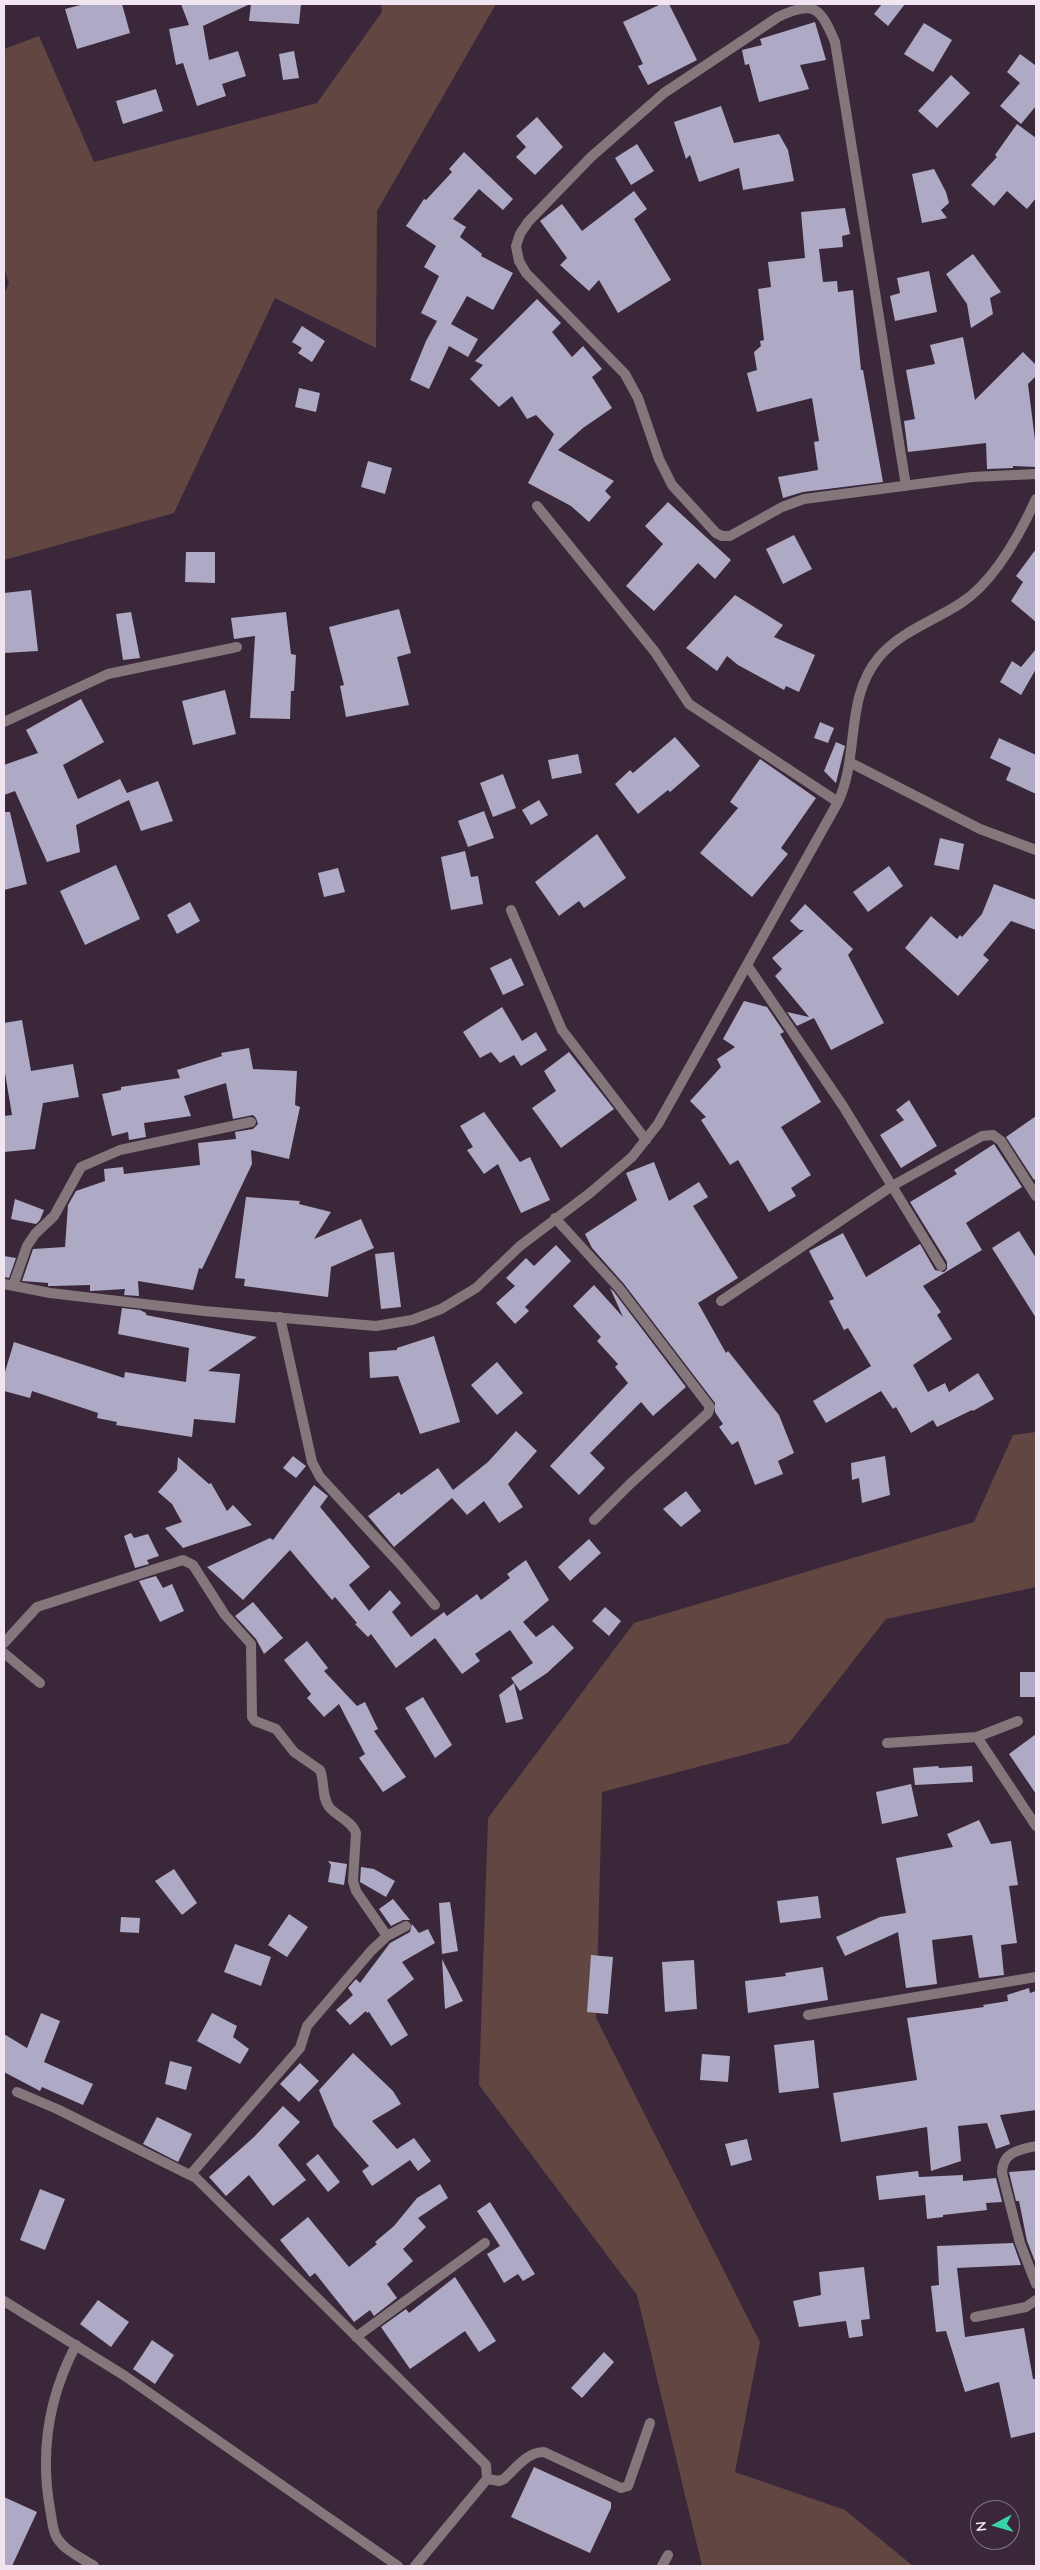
<!DOCTYPE html>
<html>
<head>
<meta charset="utf-8">
<style>
  body { margin:0 }
  #map { position:relative; width:1040px; height:2570px; overflow:hidden; background:#3a283a; font-family:Quicksand,sans-serif }
  canvas { display:block }
  .frame { position:absolute; inset:0; border:5px solid #f0e5f0; pointer-events:none }
  .north { position:absolute; left:970px; top:2500px; width:50px; height:50px; box-sizing:border-box; background:#3a283a; border:1px solid #837483; border-radius:50%; rotate:264deg; font-size:14px; font-weight:700; line-height:20px; text-align:center; color:#f0e5f0 }
  .north::after { content:''; display:block; margin:auto; width:18px; height:22px; background:#39d4a5; clip-path:polygon(50% 0,100% 100%,50% 72%,0 100%) }
</style>
</head>
<body>
<div id="map">
<canvas width="1040" height="2570"></canvas>
<div class="frame"></div>
<div class="north">N</div>
</div>
<script>
const ctx = document.querySelector('canvas').getContext('2d');
ctx.lineJoin = 'round';
function paint(path, color) {
  ctx.fillStyle = color;
  ctx.fill(path, 'evenodd');
}
function strokePath(path, color, width, dash) {
  ctx.strokeStyle = color;
  ctx.lineWidth = width;
  ctx.lineCap = dash ? 'butt' : 'round';
  ctx.setLineDash(dash || []);
  ctx.stroke(path);
}
paint(new Path2D(`
  M 381,4 L 496,4 L 377,211 L 376,348 L 275,298 L 174,513 L 4,560 L 4,294 L 9,283 L 4,269 L 4,49 L 39,36 L 94,162 L 317,103 L 382,12 Z
  M 1036,1432 L 1036,1587 L 886,1619 L 789,1743 L 602,1792 L 596,2018 L 760,2342 L 735,2472 L 845,2510 L 913,2566 L 702,2566 L 637,2295 L 479,2085 L 488,1818 L 634,1623 L 974,1522 L 1013,1435 Z`), '#624641');
paint(new Path2D(`
  M 84,4 L 122,4 L 130,33 L 77,49 L 65,9 Z
  M 181,4 L 250,4 L 203,26 L 209,60 L 238,51 L 246,76 L 222,84 L 226,96 L 197,106 L 183,63 L 176,65 L 169,29 L 189,25 Z
  M 251,4 L 301,4 L 299,24 L 249,21 Z
  M 661,4 L 669,4 L 697,60 L 648,85 L 638,66 L 643,64 L 623,22 Z
  M 882,4 L 905,4 L 888,26 L 874,14 Z
  M 815,22 L 826,60 L 800,65 L 809,89 L 759,102 L 749,64 L 745,65 L 742,50 L 762,45 L 760,39 Z
  M 924,23 L 952,40 L 933,72 L 904,54 Z
  M 294,51 L 299,78 L 283,80 L 279,54 Z
  M 1020,54 L 1035,65 L 1036,64 L 1036,106 L 1021,124 L 1000,106 L 1020,83 L 1007,72 Z
  M 951,75 L 970,93 L 937,128 L 918,111 Z
  M 156,89 L 163,111 L 123,124 L 116,101 Z
  M 721,106 L 734,143 L 779,134 L 788,150 L 794,181 L 743,190 L 739,168 L 699,182 L 690,155 L 686,159 L 674,122 Z
  M 537,117 L 563,147 L 535,175 L 516,157 L 526,147 L 516,136 Z
  M 1017,124 L 1036,138 L 1036,198 L 1027,209 L 1007,191 L 994,206 L 971,185 L 997,157 L 995,155 Z
  M 637,144 L 654,171 L 631,185 L 615,158 Z
  M 464,152 L 513,199 L 503,210 L 479,189 L 453,219 L 466,227 L 460,237 L 482,254 L 481,256 L 513,273 L 493,310 L 467,296 L 451,324 L 478,339 L 468,357 L 449,346 L 429,389 L 410,380 L 426,341 L 437,321 L 421,313 L 439,276 L 424,267 L 436,246 L 406,226 L 424,199 L 426,200 L 452,172 L 449,169 Z
  M 934,169 L 946,192 L 949,203 L 941,210 L 947,218 L 922,223 L 912,174 Z
  M 634,191 L 647,209 L 634,219 L 671,280 L 618,313 L 599,280 L 589,291 L 560,265 L 567,258 L 540,221 L 562,204 L 582,231 Z
  M 845,208 L 850,234 L 842,236 L 843,247 L 819,249 L 823,282 L 837,281 L 838,292 L 853,290 L 861,370 L 863,370 L 883,482 L 803,492 L 783,498 L 778,477 L 818,470 L 814,442 L 819,441 L 812,398 L 757,412 L 747,373 L 757,370 L 754,352 L 761,346 L 760,341 L 764,340 L 758,289 L 771,287 L 768,262 L 805,258 L 801,212 Z
  M 973,254 L 1001,292 L 990,298 L 993,314 L 971,328 L 967,304 L 946,274 Z
  M 929,271 L 937,312 L 895,321 L 890,296 L 900,293 L 897,278 Z
  M 537,299 L 561,323 L 552,332 L 572,357 L 583,346 L 602,369 L 592,377 L 612,408 L 583,428 L 558,450 L 614,481 L 605,491 L 611,497 L 589,522 L 571,506 L 528,483 L 554,434 L 536,415 L 527,419 L 512,396 L 499,407 L 470,379 L 483,365 L 475,361 Z
  M 302,326 L 325,341 L 312,362 L 298,353 L 302,348 L 292,342 Z
  M 963,337 L 975,400 L 1023,352 L 1036,365 L 1036,376 L 1028,384 L 1036,448 L 1036,467 L 1013,466 L 1013,468 L 987,469 L 986,443 L 908,452 L 904,421 L 915,419 L 906,370 L 935,364 L 930,345 Z
  M 299,388 L 320,393 L 316,412 L 295,407 Z
  M 368,461 L 392,468 L 385,494 L 361,487 Z
  M 668,502 L 731,560 L 715,579 L 698,563 L 654,611 L 626,586 L 663,544 L 645,526 Z
  M 794,535 L 812,569 L 783,584 L 766,549 Z
  M 1036,549 L 1036,622 L 1011,601 L 1023,582 L 1016,576 Z
  M 186,552 L 215,552 L 215,583 L 185,582 Z
  M 31,590 L 38,651 L 4,653 L 4,593 Z
  M 735,595 L 783,625 L 774,637 L 815,655 L 799,692 L 786,686 L 784,690 L 738,665 L 727,656 L 717,671 L 686,648 Z
  M 399,609 L 411,653 L 397,657 L 409,705 L 346,717 L 340,686 L 344,685 L 329,627 Z
  M 131,612 L 140,658 L 123,660 L 116,614 Z
  M 286,612 L 291,654 L 296,655 L 294,691 L 291,691 L 290,719 L 250,718 L 255,636 L 234,639 L 231,618 Z
  M 1036,649 L 1036,669 L 1021,695 L 1000,682 L 1012,661 L 1021,667 Z
  M 225,690 L 236,734 L 193,745 L 182,701 Z
  M 81,699 L 104,742 L 63,765 L 78,799 L 120,779 L 127,793 L 158,781 L 173,821 L 141,831 L 129,800 L 76,825 L 80,852 L 47,862 L 15,791 L 4,795 L 4,765 L 38,753 L 26,730 Z
  M 820,722 L 834,728 L 828,743 L 814,738 Z
  M 675,737 L 700,766 L 670,792 L 668,790 L 638,814 L 615,784 L 630,770 L 633,773 Z
  M 999,738 L 1036,755 L 1036,794 L 1006,780 L 1011,768 L 990,758 Z
  M 836,742 L 845,746 L 836,783 L 824,771 Z
  M 578,754 L 582,773 L 552,779 L 548,760 Z
  M 760,759 L 816,798 L 781,848 L 788,854 L 752,897 L 700,853 L 738,808 L 730,802 Z
  M 503,774 L 516,808 L 493,817 L 480,783 Z
  M 539,800 L 548,815 L 531,825 L 522,810 Z
  M 484,811 L 494,838 L 468,847 L 458,821 Z
  M 4,812 L 10,812 L 27,884 L 4,890 Z
  M 597,834 L 626,878 L 584,908 L 579,901 L 559,916 L 535,882 Z
  M 940,838 L 964,844 L 959,870 L 934,865 Z
  M 465,851 L 471,877 L 478,876 L 483,904 L 451,910 L 441,857 Z
  M 116,865 L 140,919 L 85,945 L 60,891 Z
  M 889,866 L 903,886 L 868,912 L 853,892 Z
  M 338,868 L 345,892 L 324,897 L 318,873 Z
  M 994,884 L 1036,900 L 1036,930 L 1011,921 L 983,955 L 989,960 L 958,996 L 905,948 L 931,916 L 957,939 L 960,935 L 962,937 L 982,914 Z
  M 190,902 L 200,921 L 177,934 L 167,915 Z
  M 805,904 L 853,949 L 848,955 L 884,1023 L 831,1050 L 814,1018 L 797,1026 L 787,1012 L 809,1017 L 775,976 L 782,969 L 772,958 L 804,930 L 800,930 L 790,921 Z
  M 511,958 L 524,985 L 503,995 L 490,968 Z
  M 744,1001 L 767,1007 L 784,1032 L 780,1034 L 821,1102 L 781,1127 L 811,1175 L 791,1188 L 796,1196 L 769,1212 L 738,1160 L 730,1165 L 701,1120 L 706,1117 L 690,1101 L 721,1067 L 717,1059 L 735,1047 L 723,1039 Z
  M 502,1007 L 522,1041 L 536,1032 L 547,1050 L 521,1066 L 514,1055 L 500,1063 L 491,1052 L 480,1058 L 463,1032 Z
  M 22,1020 L 31,1071 L 73,1064 L 79,1097 L 43,1103 L 35,1149 L 4,1152 L 4,1116 L 12,1115 L 4,1067 L 4,1023 Z
  M 249,1048 L 253,1069 L 297,1071 L 295,1105 L 300,1107 L 289,1159 L 251,1150 L 252,1164 L 202,1269 L 199,1268 L 193,1290 L 138,1281 L 139,1296 L 124,1295 L 125,1289 L 92,1291 L 90,1291 L 90,1285 L 53,1286 L 48,1286 L 48,1283 L 22,1281 L 33,1249 L 65,1247 L 68,1205 L 76,1191 L 105,1181 L 104,1169 L 123,1167 L 124,1174 L 200,1165 L 198,1143 L 236,1139 L 235,1132 L 253,1129 L 258,1124 L 256,1118 L 253,1115 L 233,1119 L 226,1083 L 184,1096 L 191,1116 L 144,1123 L 146,1137 L 129,1140 L 128,1132 L 112,1136 L 102,1094 L 121,1090 L 121,1087 L 180,1078 L 177,1070 L 222,1056 L 221,1053 Z
  M 569,1052 L 614,1109 L 561,1148 L 532,1108 L 556,1091 L 544,1071 Z
  M 909,1100 L 937,1146 L 901,1168 L 880,1135 L 904,1120 L 896,1110 Z
  M 484,1112 L 520,1162 L 530,1157 L 550,1200 L 521,1213 L 498,1164 L 484,1174 L 467,1150 L 473,1147 L 460,1126 Z
  M 1036,1116 L 1036,1178 L 1034,1180 L 1006,1137 Z
  M 994,1144 L 1022,1187 L 966,1223 L 982,1250 L 923,1286 L 941,1312 L 937,1315 L 952,1339 L 913,1365 L 928,1392 L 945,1383 L 949,1392 L 978,1373 L 994,1399 L 973,1411 L 972,1410 L 937,1427 L 933,1420 L 911,1433 L 896,1407 L 893,1409 L 881,1391 L 826,1423 L 813,1401 L 871,1366 L 848,1328 L 844,1330 L 829,1301 L 834,1299 L 809,1251 L 843,1233 L 866,1277 L 920,1244 L 935,1270 L 944,1272 L 947,1269 L 947,1262 L 910,1202 L 957,1174 L 954,1170 Z
  M 654,1162 L 669,1201 L 699,1182 L 708,1197 L 693,1206 L 738,1278 L 698,1303 L 726,1353 L 728,1351 L 779,1415 L 794,1453 L 778,1461 L 783,1474 L 755,1485 L 738,1441 L 732,1445 L 719,1427 L 723,1424 L 715,1412 L 715,1403 L 624,1284 L 592,1248 L 585,1234 L 637,1200 L 626,1173 Z
  M 246,1197 L 300,1201 L 299,1204 L 331,1212 L 314,1239 L 361,1219 L 374,1248 L 331,1267 L 328,1297 L 244,1286 L 245,1279 L 235,1278 Z
  M 15,1199 L 44,1210 L 40,1220 L 36,1224 L 11,1219 Z
  M 1019,1231 L 1036,1258 L 1036,1318 L 992,1248 Z
  M 556,1245 L 571,1261 L 525,1307 L 529,1311 L 515,1324 L 496,1303 L 515,1286 L 506,1278 L 526,1258 L 534,1266 Z
  M 394,1252 L 401,1307 L 381,1309 L 375,1254 Z
  M 4,1256 L 16,1258 L 9,1278 L 4,1277 Z
  M 594,1285 L 623,1317 L 610,1288 L 614,1292 L 686,1387 L 653,1416 L 641,1402 L 590,1453 L 605,1468 L 579,1495 L 550,1466 L 628,1383 L 615,1367 L 618,1364 L 597,1341 L 601,1337 L 573,1306 Z
  M 122,1308 L 140,1310 L 146,1313 L 146,1315 L 257,1337 L 208,1371 L 240,1374 L 235,1423 L 194,1419 L 192,1437 L 116,1425 L 117,1422 L 97,1418 L 98,1413 L 32,1391 L 30,1398 L 4,1391 L 4,1375 L 14,1342 L 124,1378 L 125,1372 L 186,1382 L 189,1348 L 118,1334 Z
  M 434,1336 L 460,1422 L 420,1434 L 398,1376 L 370,1378 L 369,1352 L 397,1350 L 397,1348 Z
  M 497,1362 L 523,1393 L 497,1415 L 471,1385 Z
  M 516,1431 L 537,1451 L 508,1484 L 523,1507 L 499,1523 L 484,1501 L 467,1515 L 452,1498 L 394,1547 L 368,1516 L 399,1492 L 401,1495 L 438,1468 L 453,1490 L 488,1462 Z
  M 293,1456 L 306,1466 L 296,1478 L 283,1468 Z
  M 885,1456 L 890,1495 L 862,1503 L 859,1478 L 852,1480 L 851,1463 Z
  M 178,1457 L 209,1484 L 211,1483 L 227,1511 L 233,1505 L 252,1525 L 183,1548 L 165,1528 L 182,1522 L 172,1504 L 158,1492 L 177,1470 Z
  M 314,1485 L 328,1496 L 320,1507 L 370,1567 L 349,1585 L 369,1611 L 390,1590 L 401,1603 L 392,1612 L 411,1637 L 444,1612 L 447,1616 L 477,1594 L 481,1600 L 510,1578 L 507,1574 L 526,1560 L 549,1600 L 523,1622 L 536,1637 L 553,1625 L 574,1648 L 547,1673 L 520,1691 L 511,1678 L 533,1663 L 510,1630 L 475,1654 L 480,1661 L 462,1674 L 435,1638 L 396,1668 L 371,1634 L 368,1637 L 355,1624 L 357,1623 L 335,1597 L 332,1600 L 290,1550 L 243,1600 L 207,1567 L 270,1538 L 273,1540 Z
  M 686,1491 L 701,1511 L 681,1527 L 663,1509 Z
  M 131,1533 L 134,1538 L 148,1534 L 159,1556 L 147,1560 L 149,1564 L 135,1568 L 124,1536 Z
  M 589,1539 L 601,1553 L 570,1581 L 558,1567 Z
  M 156,1576 L 163,1588 L 172,1584 L 184,1611 L 160,1622 L 139,1581 Z
  M 253,1602 L 283,1638 L 264,1654 L 256,1639 L 235,1616 Z
  M 605,1607 L 621,1621 L 609,1636 L 592,1621 Z
  M 307,1641 L 328,1668 L 324,1671 L 357,1706 L 365,1702 L 378,1729 L 374,1731 L 406,1777 L 383,1792 L 359,1758 L 365,1754 L 339,1704 L 324,1717 L 307,1698 L 311,1694 L 284,1660 Z
  M 1020,1672 L 1036,1672 L 1036,1697 L 1020,1697 Z
  M 514,1683 L 523,1719 L 506,1723 L 499,1695 Z
  M 423,1697 L 452,1745 L 435,1758 L 405,1708 Z
  M 1036,1734 L 1036,1794 L 1009,1754 Z
  M 938,1766 L 939,1768 L 972,1766 L 973,1782 L 915,1785 L 913,1768 Z
  M 911,1784 L 918,1816 L 882,1824 L 876,1792 Z
  M 979,1820 L 991,1844 L 1011,1841 L 1018,1885 L 1009,1886 L 1017,1943 L 1001,1945 L 1004,1975 L 979,1978 L 972,1935 L 932,1940 L 937,1984 L 906,1988 L 898,1932 L 845,1956 L 836,1937 L 880,1917 L 906,1913 L 896,1858 L 953,1847 L 947,1834 Z
  M 328,1861 L 347,1864 L 344,1885 L 328,1882 L 331,1865 Z
  M 361,1867 L 374,1869 L 395,1881 L 386,1897 L 360,1882 Z
  M 174,1869 L 197,1903 L 182,1915 L 155,1881 Z
  M 818,1896 L 821,1918 L 780,1923 L 777,1901 Z
  M 393,1899 L 410,1920 L 403,1920 L 391,1926 L 379,1909 Z
  M 450,1902 L 458,1951 L 442,1954 L 439,1903 Z
  M 289,1914 L 308,1927 L 287,1957 L 268,1945 Z
  M 121,1917 L 140,1918 L 139,1933 L 120,1932 Z
  M 412,1924 L 419,1933 L 428,1929 L 435,1943 L 402,1962 L 414,1979 L 387,2000 L 408,2035 L 391,2046 L 369,2012 L 367,2013 L 366,2011 L 350,2025 L 336,2010 L 353,1995 L 348,1988 L 356,1979 L 360,1983 L 390,1943 L 410,1932 Z
  M 235,1944 L 271,1957 L 261,1986 L 224,1972 Z
  M 591,1955 L 613,1957 L 608,2014 L 587,2012 Z
  M 442,1959 L 463,2001 L 445,2009 Z
  M 694,1960 L 697,2009 L 665,2012 L 662,1962 Z
  M 823,1967 L 828,2000 L 748,2013 L 745,1981 L 786,1976 L 785,1973 Z
  M 1029,1988 L 1030,1993 L 1036,1991 L 1036,2110 L 1000,2115 L 1010,2144 L 996,2149 L 987,2123 L 958,2126 L 961,2161 L 931,2171 L 927,2127 L 841,2142 L 833,2093 L 917,2080 L 907,2018 L 984,2007 L 983,2005 L 1008,2001 L 1007,1995 Z
  M 41,2013 L 60,2021 L 44,2062 L 93,2084 L 83,2105 L 42,2087 L 40,2091 L 4,2072 L 4,2034 L 27,2048 Z
  M 212,2013 L 237,2026 L 233,2037 L 249,2049 L 240,2064 L 197,2041 Z
  M 814,2040 L 819,2088 L 779,2093 L 774,2045 Z
  M 353,2053 L 393,2091 L 401,2104 L 372,2121 L 397,2149 L 414,2138 L 431,2161 L 418,2171 L 410,2160 L 372,2186 L 362,2171 L 369,2166 L 334,2126 L 319,2090 Z
  M 702,2054 L 730,2056 L 728,2082 L 700,2080 Z
  M 170,2061 L 192,2067 L 186,2090 L 165,2084 Z
  M 300,2063 L 319,2081 L 299,2102 L 280,2084 Z
  M 283,2106 L 300,2122 L 278,2145 L 306,2180 L 273,2206 L 249,2175 L 226,2196 L 209,2177 L 254,2137 Z
  M 157,2117 L 192,2134 L 178,2162 L 143,2144 Z
  M 747,2139 L 752,2160 L 731,2166 L 725,2144 Z
  M 318,2154 L 340,2182 L 328,2192 L 306,2164 Z
  M 1036,2170 L 1036,2264 L 1027,2241 L 1019,2201 L 1016,2201 L 1009,2172 Z
  M 918,2171 L 919,2177 L 963,2175 L 963,2181 L 996,2178 L 1002,2202 L 986,2203 L 987,2210 L 943,2215 L 943,2217 L 927,2219 L 925,2195 L 879,2200 L 876,2176 Z
  M 440,2184 L 448,2198 L 418,2218 L 426,2227 L 403,2249 L 413,2261 L 387,2284 L 397,2298 L 374,2316 L 370,2310 L 354,2322 L 315,2273 L 310,2277 L 280,2240 L 308,2217 L 349,2267 L 377,2244 L 375,2242 L 394,2226 L 417,2198 Z
  M 40,2189 L 65,2199 L 45,2250 L 20,2240 Z
  M 490,2202 L 535,2274 L 523,2281 L 518,2274 L 504,2283 L 487,2254 L 500,2246 L 477,2211 Z
  M 1013,2243 L 1021,2265 L 957,2268 L 965,2337 L 1024,2328 L 1033,2379 L 1036,2379 L 1036,2432 L 1011,2438 L 999,2382 L 965,2392 L 946,2331 L 936,2332 L 931,2286 L 939,2285 L 937,2246 Z
  M 864,2267 L 870,2319 L 861,2320 L 863,2336 L 849,2338 L 846,2321 L 799,2327 L 793,2301 L 821,2295 L 819,2272 Z
  M 455,2277 L 496,2341 L 479,2352 L 465,2331 L 410,2369 L 381,2327 L 406,2309 L 409,2313 Z
  M 98,2300 L 129,2322 L 111,2347 L 80,2324 Z
  M 152,2340 L 174,2355 L 155,2384 L 133,2369 Z
  M 604,2352 L 614,2362 L 582,2398 L 571,2388 Z
  M 534,2467 L 611,2502 L 611,2508 L 590,2553 L 511,2517 Z
  M 4,2497 L 37,2512 L 12,2566 L 4,2566 Z`), '#aea9c4');
strokePath(new Path2D(`
  M 906,486 L 835,42 C 820,7 814,0 778,17 L 664,93 L 591,157 L 528,222 L 520,234 L 516,246 L 519,261 L 526,273 L 625,374 L 638,398 L 659,459 L 672,485 L 716,533 L 722,536 L 730,536 L 782,507 L 804,499 L 972,477 L 1036,474
  M 537,506 L 655,652 L 689,704 L 838,802
  M 4,722 L 108,674 L 237,647
  M 851,763 L 980,829 L 1036,850
  M 511,910 L 562,1030 L 646,1140
  M 747,965 L 843,1106 L 941,1266
  M 555,1218 L 619,1288 L 710,1407 L 708,1413 L 631,1483 L 594,1520
  M 4,1284 L 50,1293 L 204,1311 L 376,1326 L 412,1320 L 441,1309 L 476,1288 L 520,1246 L 590,1193 L 632,1157 L 658,1124 L 838,802 C 860,755 844,699 879,657 C 901,631 934,621 961,603 C 995,581 1020,534 1036,499
  M 13,1286 L 27,1246 L 35,1234 L 54,1216 L 81,1167 L 120,1150 L 251,1122
  M 721,1301 L 892,1186 L 982,1136 L 993,1135 L 1001,1141 L 1036,1196
  M 280,1317 L 312,1462 L 320,1477 L 401,1565 L 435,1605
  M 4,1643 L 37,1607 L 183,1560 L 193,1565 L 225,1615 L 251,1644 L 252,1717 L 255,1721 L 276,1729 L 294,1752 L 320,1770 C 325,1782 321,1798 330,1808 C 338,1817 352,1821 356,1833 L 353,1881 L 356,1891 L 387,1936
  M 4,1653 L 40,1683
  M 977,1737 L 1036,1826
  M 887,1743 L 977,1737 L 1018,1721
  M 808,2015 L 1036,1977
  M 17,2092 L 57,2109 L 196,2178 L 486,2465 L 487,2479 L 415,2566
  M 1036,2146 C 1019,2150 1002,2152 1002,2173 L 1020,2243 L 1036,2284
  M 191,2174 L 300,2048 L 307,2026 L 371,1951 L 387,1936 L 406,1926
  M 975,2317 L 1026,2307 L 1036,2300
  M 356,2337 L 485,2243
  M 76,2345 C 49,2396 40,2452 50,2509 C 52,2518 52,2530 57,2538 C 65,2551 82,2558 94,2566
  M 487,2479 L 499,2481 L 504,2479 C 516,2468 527,2452 544,2452 L 621,2488 L 628,2486 L 650,2423
  M 662,2566 L 668,2555`), '#84777b', 10);
strokePath(new Path2D(`
  M 4,2301 L 125,2376 L 398,2566`), '#84777b', 10);
</script>
</body>
</html>
